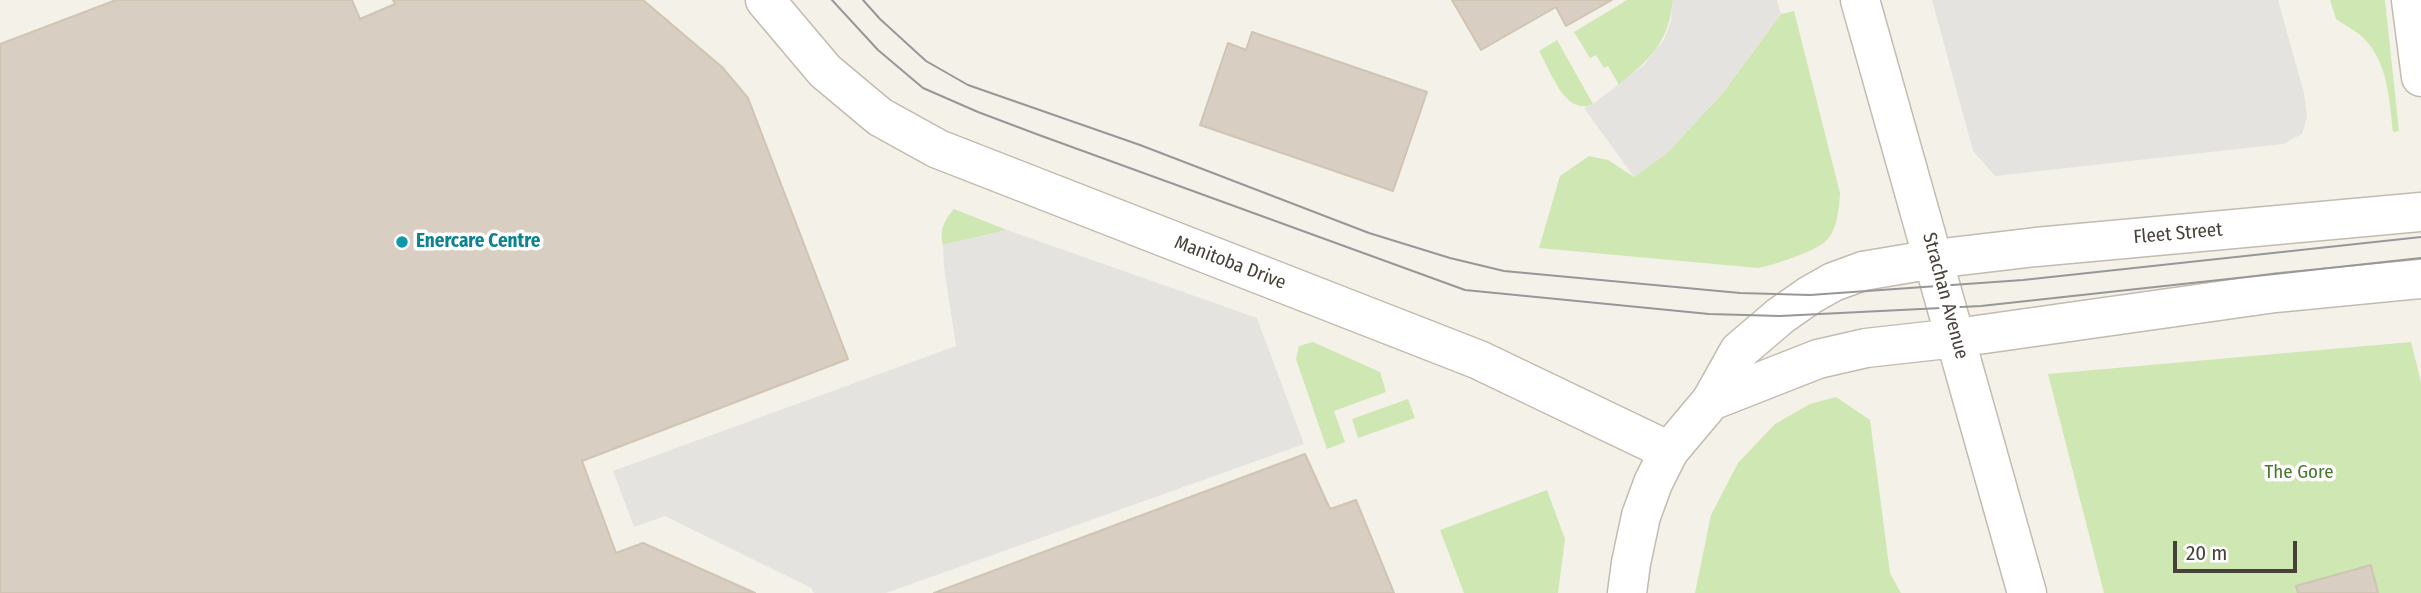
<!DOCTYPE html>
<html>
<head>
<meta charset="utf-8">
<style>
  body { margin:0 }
  #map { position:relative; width:2421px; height:593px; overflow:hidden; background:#f4f1e9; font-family:"Fira Sans Condensed",sans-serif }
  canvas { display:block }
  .scale { position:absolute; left:2173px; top:541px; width:124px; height:32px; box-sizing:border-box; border:4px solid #474138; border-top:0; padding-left:9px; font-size:21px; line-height:24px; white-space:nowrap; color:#474138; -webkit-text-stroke:5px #fff; paint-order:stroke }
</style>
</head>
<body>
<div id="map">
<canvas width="2421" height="593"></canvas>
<div class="scale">20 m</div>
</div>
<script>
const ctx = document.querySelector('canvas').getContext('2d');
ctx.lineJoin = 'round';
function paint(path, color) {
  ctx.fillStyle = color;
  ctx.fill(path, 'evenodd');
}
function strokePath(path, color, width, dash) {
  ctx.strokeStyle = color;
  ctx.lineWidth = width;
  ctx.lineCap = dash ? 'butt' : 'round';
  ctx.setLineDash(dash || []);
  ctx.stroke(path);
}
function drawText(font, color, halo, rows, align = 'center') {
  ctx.font = font + ' "Fira Sans Condensed",sans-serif';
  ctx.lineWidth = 7;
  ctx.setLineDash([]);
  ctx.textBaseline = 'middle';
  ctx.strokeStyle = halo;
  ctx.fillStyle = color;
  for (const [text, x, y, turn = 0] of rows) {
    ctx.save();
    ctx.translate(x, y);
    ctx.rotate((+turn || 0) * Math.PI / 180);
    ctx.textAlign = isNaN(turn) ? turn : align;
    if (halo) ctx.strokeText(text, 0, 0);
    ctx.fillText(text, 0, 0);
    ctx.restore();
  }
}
paint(new Path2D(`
  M 1627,0 L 1673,0 C 1668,43 1651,58 1619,85 L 1608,66 L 1604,68 L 1596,55 L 1590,58 L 1574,32 Z
  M 2330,0 L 2385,0 L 2399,131 L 2393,132 C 2389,98 2388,58 2359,34 C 2352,29 2343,24 2336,19 Z
  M 1794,11 L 1840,193 C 1839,208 1838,229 1826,241 C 1814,252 1774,265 1758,268 L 1539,248 L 1560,176 L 1589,156 L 1608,160 L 1634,177 L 1667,153 L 1721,95 L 1781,14 Z
  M 1557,40 L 1593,104 C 1565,117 1551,71 1539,51 Z
  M 954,209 L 1007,230 L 943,245 C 939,231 944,220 954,209 Z
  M 1313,342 L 1380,372 L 1386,392 L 1334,411 L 1345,442 L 1327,449 L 1296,359 L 1299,346 Z
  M 2411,342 L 2421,382 L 2421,593 L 2104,593 L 2048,374 Z
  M 1836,397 L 1870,420 L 1890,573 L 1901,593 L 1695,593 L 1711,515 L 1738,463 L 1775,424 L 1810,404 Z
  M 1408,399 L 1415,418 L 1358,438 L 1352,419 Z
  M 1547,490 L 1565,539 L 1558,593 L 1464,593 L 1440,530 Z`), '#cfe7b3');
paint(new Path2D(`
  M 1673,0 L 1777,0 L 1781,14 L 1721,95 L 1667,153 L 1634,177 L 1584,108 L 1593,104 L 1643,66 L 1664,39 L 1671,21 Z
  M 1932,0 L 2278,0 L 2304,93 L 2307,117 L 2302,134 L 2283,144 L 1995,176 L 1973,151 Z
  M 1007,230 L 1257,318 L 1304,444 L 886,593 L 814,593 L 811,588 L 665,516 L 634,527 L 613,471 L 956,346 L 944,267 L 943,245 Z`), '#e5e3e0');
const building = new Path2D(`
  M 116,0 L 352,0 L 360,19 L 395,4 L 393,0 L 643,0 L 722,67 L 748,98 L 848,359 L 582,461 L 616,553 L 643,543 L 755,593 L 0,593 L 0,44 Z
  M 1452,0 L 1612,0 L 1566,26 L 1556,7 L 1481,50 Z
  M 1252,32 L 1427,92 L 1393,191 L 1200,125 L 1228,43 L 1246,50 Z
  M 1305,454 L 1330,509 L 1356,500 L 1394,593 L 934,593 Z
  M 2371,565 L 2378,593 L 2298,593 L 2296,586 Z`);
paint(building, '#d8cfc2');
strokePath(building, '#d0c4b2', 2);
const minor = new Path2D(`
  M 2411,0 L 2421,77`);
const tertiary = new Path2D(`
  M 765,0 L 825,71 L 880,117 L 938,149 L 1479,360 L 1669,451
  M 1860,0 L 2027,593
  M 1711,401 L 1818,359 L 1866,348 L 1956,338 L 2275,293 L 2421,279
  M 1627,593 L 1631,563 L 1641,516 L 1653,483 L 1669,451 L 1711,401 L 1739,351 L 1780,316 L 1810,295 L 1833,282 L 1863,271 L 1934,259 L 2036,247 L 2421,212`);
strokePath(minor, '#c2bbaf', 41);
strokePath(tertiary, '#c2bbaf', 41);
strokePath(minor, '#fff', 38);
strokePath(tertiary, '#fff', 38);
strokePath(new Path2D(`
  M 832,0 L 878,50 L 923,88 L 978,112 L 1039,135 L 1465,290 L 1709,314 L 1780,316 L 1981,306 L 2421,258
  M 863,0 L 880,19 L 926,61 L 968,85 L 1140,145 L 1369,233 L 1450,258 L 1504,271 L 1740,293 L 1810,295 L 2023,280 L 2421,237`), '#979797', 2);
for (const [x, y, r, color] of [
  [402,242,7,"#0f9aa8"]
]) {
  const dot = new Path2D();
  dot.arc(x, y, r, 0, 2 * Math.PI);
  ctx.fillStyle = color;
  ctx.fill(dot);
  strokePath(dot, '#fff', 2.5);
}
drawText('19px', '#474138', '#fff', [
  ["Fleet Street",2178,234,-5],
  ["Manitoba Drive",1230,263,21],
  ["Strachan Avenue",1945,296,75]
]);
drawText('bold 19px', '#0d838f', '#fff', [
  ["Enercare Centre",416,242]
], 'left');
drawText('19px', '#48782c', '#fff', [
  ["The Gore",2299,473]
]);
</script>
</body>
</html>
